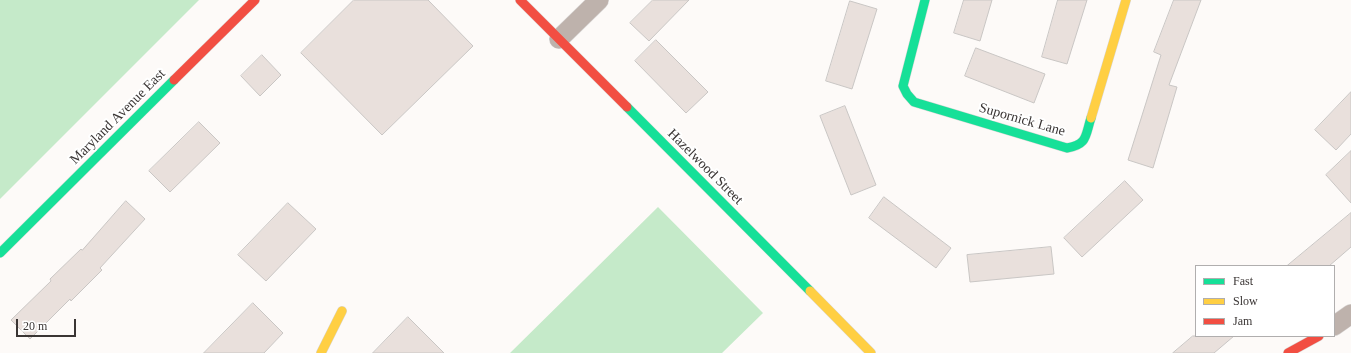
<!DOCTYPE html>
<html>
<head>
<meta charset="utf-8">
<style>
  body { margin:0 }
  #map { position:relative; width:1351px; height:353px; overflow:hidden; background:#fdfaf8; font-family:Georgia,serif }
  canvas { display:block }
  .legend { position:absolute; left:1195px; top:265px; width:140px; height:72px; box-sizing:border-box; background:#fff; border:1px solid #b0aeae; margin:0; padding:5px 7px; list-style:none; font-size:12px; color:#3a3534 }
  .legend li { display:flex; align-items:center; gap:8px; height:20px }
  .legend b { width:20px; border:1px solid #b0aeae }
  .scale { position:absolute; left:16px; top:319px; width:60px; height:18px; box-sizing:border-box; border:2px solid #3a3534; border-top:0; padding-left:5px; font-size:12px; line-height:14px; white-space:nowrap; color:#3a3534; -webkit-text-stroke:3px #fff; paint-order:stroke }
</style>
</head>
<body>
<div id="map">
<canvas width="1351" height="353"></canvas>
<ul class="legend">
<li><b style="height:5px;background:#16e098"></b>Fast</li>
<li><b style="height:5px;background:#ffcf43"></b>Slow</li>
<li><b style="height:5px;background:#f24e42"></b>Jam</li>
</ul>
<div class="scale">20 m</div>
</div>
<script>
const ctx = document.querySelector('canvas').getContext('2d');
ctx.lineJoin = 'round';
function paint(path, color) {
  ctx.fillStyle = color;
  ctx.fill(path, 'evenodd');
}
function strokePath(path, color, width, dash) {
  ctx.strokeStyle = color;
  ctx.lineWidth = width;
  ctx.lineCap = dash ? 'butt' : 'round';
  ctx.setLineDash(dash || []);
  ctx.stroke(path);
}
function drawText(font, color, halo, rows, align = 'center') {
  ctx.font = font + ' Georgia,serif';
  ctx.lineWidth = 4;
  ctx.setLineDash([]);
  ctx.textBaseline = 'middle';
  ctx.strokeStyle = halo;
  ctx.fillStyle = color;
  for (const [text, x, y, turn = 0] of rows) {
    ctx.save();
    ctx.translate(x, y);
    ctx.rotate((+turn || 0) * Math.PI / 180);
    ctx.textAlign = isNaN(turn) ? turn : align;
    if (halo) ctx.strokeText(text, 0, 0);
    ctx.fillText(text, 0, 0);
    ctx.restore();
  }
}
paint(new Path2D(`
  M 0,0 L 199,0 L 0,199 Z
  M 658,207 L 763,313 L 722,353 L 510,353 Z`), '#c5eac9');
const building = new Path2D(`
  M 354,0 L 428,0 L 473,46 L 382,135 L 301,53 Z
  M 653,0 L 689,0 L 649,41 L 630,23 Z
  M 964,0 L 992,0 L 980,41 L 954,33 Z
  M 1058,0 L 1087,0 L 1067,64 L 1042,57 Z
  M 1174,0 L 1201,0 L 1169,85 L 1177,87 L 1153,168 L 1128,160 L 1161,55 L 1154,52 Z
  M 850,1 L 877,9 L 852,89 L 826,81 Z
  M 656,40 L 708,92 L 686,113 L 635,61 Z
  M 976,48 L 1045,74 L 1034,103 L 965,76 Z
  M 262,55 L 281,75 L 260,96 L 241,76 Z
  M 1351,92 L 1351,134 L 1336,150 L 1315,130 Z
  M 845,106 L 876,185 L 851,195 L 820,116 Z
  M 199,122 L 220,143 L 170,192 L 149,171 Z
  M 1351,151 L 1351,203 L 1326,175 Z
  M 1125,181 L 1143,200 L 1082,257 L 1064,238 Z
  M 884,197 L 951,248 L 936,268 L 869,218 Z
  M 126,201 L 145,219 L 100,268 L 102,270 L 71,301 L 70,299 L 30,339 L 11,320 L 51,281 L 50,279 L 81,249 L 82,250 Z
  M 288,203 L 316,229 L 266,281 L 238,255 Z
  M 1351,213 L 1351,247 L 1329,266 L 1287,266 Z
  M 1051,247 L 1054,274 L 970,282 L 967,255 Z
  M 253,303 L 283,333 L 264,353 L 204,353 Z
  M 408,317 L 444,353 L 373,353 Z
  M 1193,336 L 1234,336 L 1214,353 L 1173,353 Z`);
paint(building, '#e9e0dc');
strokePath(building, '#c9c6c4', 1);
const street = new Path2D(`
  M 559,39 L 599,0
  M 1334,326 L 1351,314`);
const fast = new Path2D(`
  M 925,0 L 903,86 L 907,94 L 914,102 L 1067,148 C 1088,144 1085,136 1091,118
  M 627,107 L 810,291
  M 0,253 L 174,80`);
const slow = new Path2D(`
  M 1091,118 L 1126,0
  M 810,291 L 871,353
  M 321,353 L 342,311`);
const jam = new Path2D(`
  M 520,0 L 627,107
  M 174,80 L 255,0
  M 1288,353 L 1319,336`);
strokePath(street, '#d9d7d6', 20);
strokePath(fast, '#d9d7d6', 10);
strokePath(slow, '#d9d7d6', 10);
strokePath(jam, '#d9d7d6', 10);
strokePath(street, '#beb2ac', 19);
strokePath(fast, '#16e098', 9);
strokePath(slow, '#ffcf43', 9);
strokePath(jam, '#f24e42', 9);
drawText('14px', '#3a3534', '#fff', [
  ["Maryland Avenue East",118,117,-45],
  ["Supornick Lane",1022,120,16],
  ["Hazelwood Street",705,167,45]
]);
</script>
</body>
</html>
